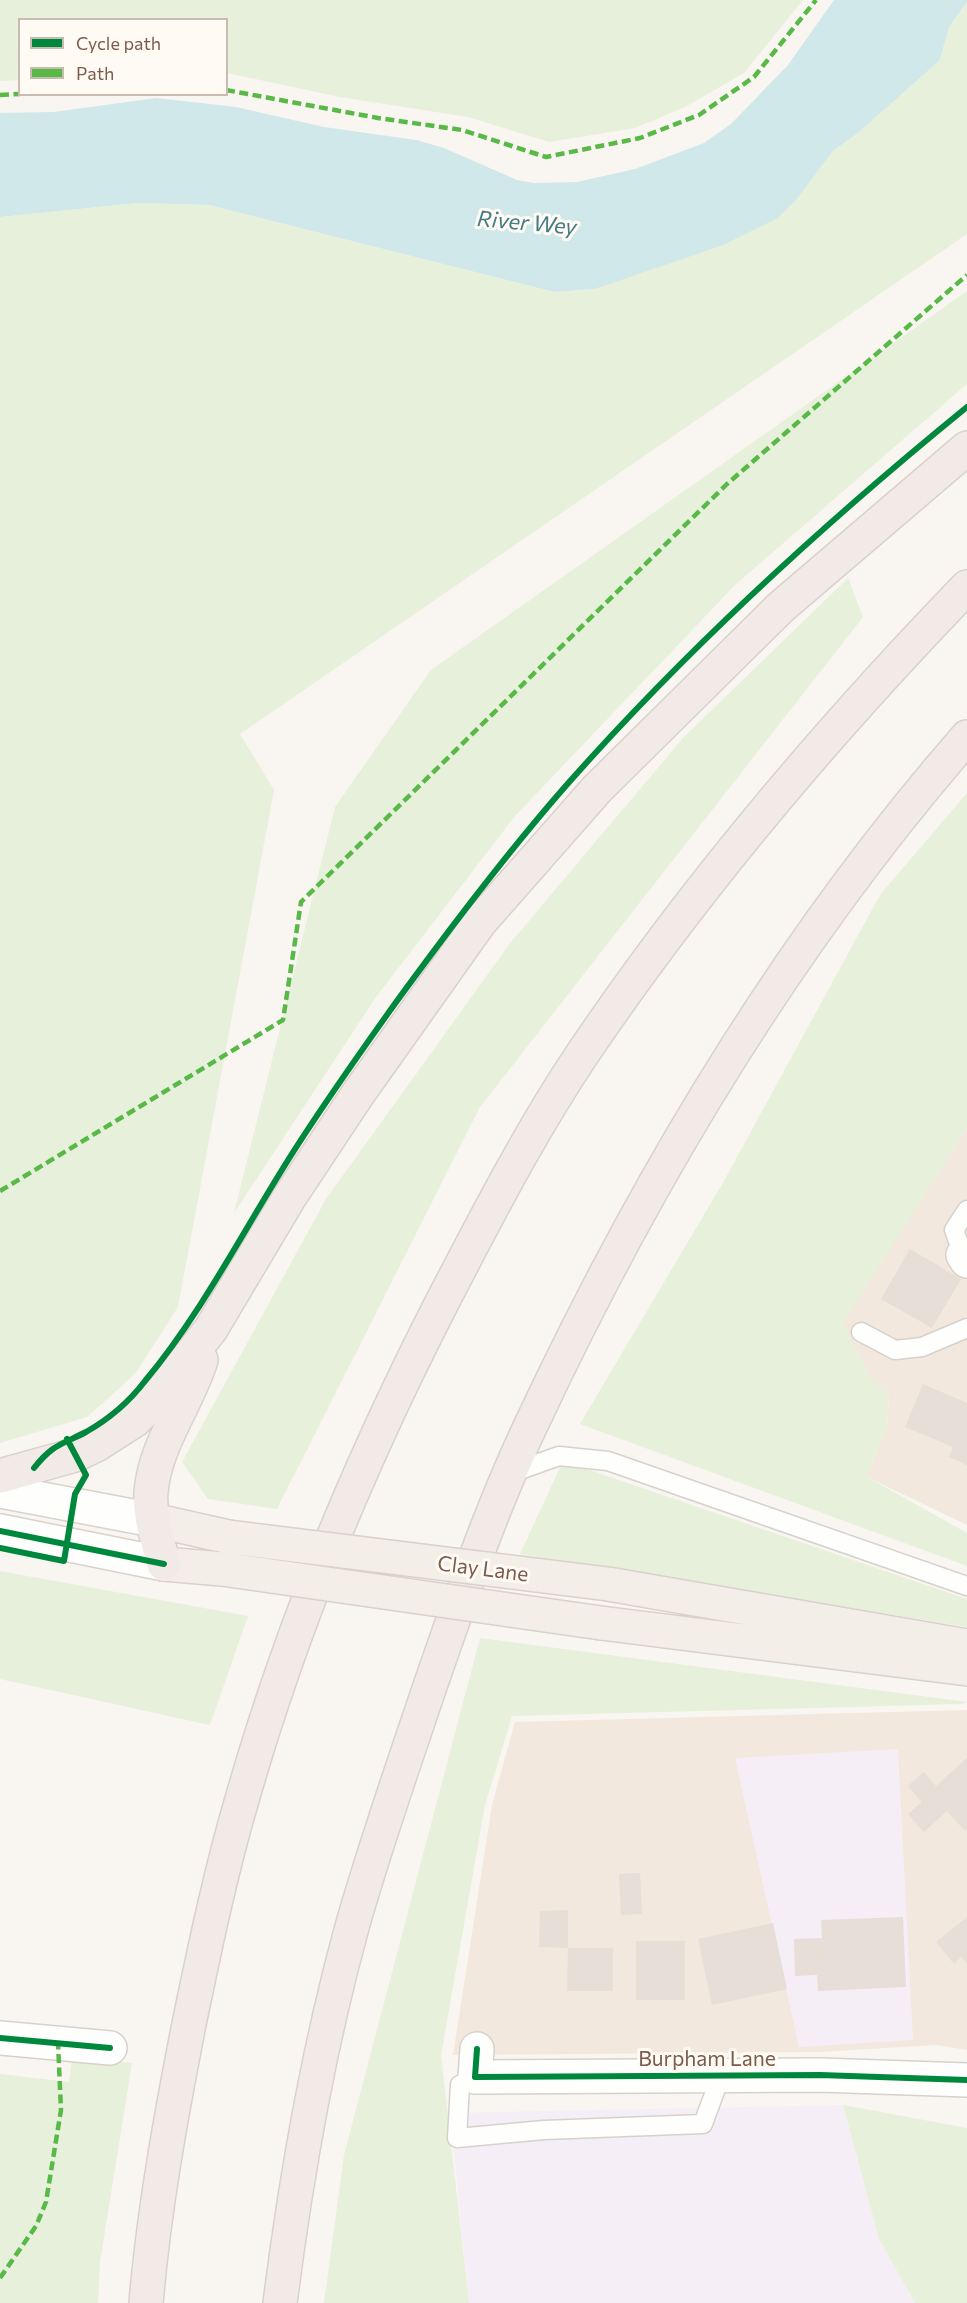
<!DOCTYPE html>
<html>
<head>
<meta charset="utf-8">
<style>
  body { margin:0 }
  #map { position:relative; width:967px; height:2303px; overflow:hidden; background:#f9f5f0; font-family:Commissioner,sans-serif }
  canvas { display:block }
  .legend { position:absolute; left:18px; top:18px; width:210px; height:78px; box-sizing:border-box; background:#fffaf3; border:2px solid #cabbb1; margin:0; padding:8px 10px; list-style:none; font-size:18px; color:#7a5c4d }
  .legend li { display:flex; align-items:center; gap:12px; height:30px }
  .legend b { width:30px; border:2px solid #cabbb1 }
</style>
</head>
<body>
<div id="map">
<canvas width="967" height="2303"></canvas>
<ul class="legend">
<li><b style="height:8px;background:#00873e"></b>Cycle path</li>
<li><b style="height:8px;background:#58b947"></b>Path</li>
</ul>
</div>
<script>
const ctx = document.querySelector('canvas').getContext('2d');
ctx.lineJoin = 'round';
function paint(path, color) {
  ctx.fillStyle = color;
  ctx.fill(path, 'evenodd');
}
function strokePath(path, color, width, dash) {
  ctx.strokeStyle = color;
  ctx.lineWidth = width;
  ctx.lineCap = dash ? 'butt' : 'round';
  ctx.setLineDash(dash || []);
  ctx.stroke(path);
}
function drawText(font, color, halo, rows, align = 'center') {
  ctx.font = font + ' Commissioner,sans-serif';
  ctx.lineWidth = 6;
  ctx.setLineDash([]);
  ctx.textBaseline = 'middle';
  ctx.strokeStyle = halo;
  ctx.fillStyle = color;
  for (const [text, x, y, turn = 0] of rows) {
    ctx.save();
    ctx.translate(x, y);
    ctx.rotate((+turn || 0) * Math.PI / 180);
    ctx.textAlign = isNaN(turn) ? turn : align;
    if (halo) ctx.strokeText(text, 0, 0);
    ctx.fillText(text, 0, 0);
    ctx.restore();
  }
}
paint(new Path2D(`
  M 967,1128 L 967,1525 L 867,1477 L 887,1425 L 889,1396 L 871,1379 L 842,1323 Z
  M 967,1710 L 967,2050 L 936,2045 L 818,2052 L 453,2055 L 492,1805 L 515,1722 Z`), '#f2e8de');
paint(new Path2D(`
  M 898,1749 L 913,2040 L 799,2047 L 735,1758 Z
  M 843,2105 L 879,2239 L 915,2303 L 469,2303 L 450,2113 Z`), '#f6eef6');
paint(new Path2D(`
  M 0,0 L 803,0 L 744,73 L 685,107 L 635,128 L 549,142 L 468,117 L 340,97 L 227,73 L 226,20 L 20,20 L 19,80 L 0,81 Z
  M 967,2 L 967,234 L 240,734 L 274,790 L 178,1307 L 135,1374 L 87,1417 L 0,1443 L 0,217 L 138,203 L 209,205 L 554,292 L 595,289 L 778,218 L 797,199 L 833,151 L 858,133 L 940,60 L 949,27 Z
  M 967,291 L 967,384 L 735,585 L 515,816 L 376,997 L 234,1213 L 335,807 L 431,670 Z
  M 848,578 L 863,617 L 480,1107 L 277,1509 L 208,1499 L 182,1462 L 326,1199 L 511,942 L 683,738 Z
  M 967,793 L 967,1128 L 843,1323 L 871,1379 L 889,1396 L 887,1425 L 867,1477 L 967,1533 L 967,1566 L 580,1424 L 724,1181 L 880,895 Z
  M 563,1461 L 967,1599 L 967,1627 L 520,1554 Z
  M 0,1571 L 248,1616 L 210,1725 L 0,1679 Z
  M 480,1638 L 967,1702 L 962,1704 L 512,1716 L 485,1805 L 441,2055 L 469,2303 L 324,2303 L 344,2155 Z
  M 72,2058 L 132,2063 L 100,2262 L 98,2303 L 0,2303 L 0,2074 L 69,2082 Z
  M 843,2105 L 967,2128 L 967,2303 L 915,2303 L 879,2239 Z`), '#e7f0db');
paint(new Path2D(`
  M 834,0 L 967,0 L 967,2 L 949,27 L 940,60 L 858,133 L 833,151 L 797,199 L 778,218 L 723,245 L 595,289 L 554,292 L 209,205 L 138,203 L 0,217 L 0,113 L 54,112 L 156,98 L 236,107 L 324,127 L 416,140 L 444,148 L 517,180 L 534,183 L 577,182 L 635,169 L 704,143 L 731,124 L 788,65 Z`), '#d0e8ea');
paint(new Path2D(`
  M 910,1249 L 961,1279 L 932,1328 L 881,1299 Z
  M 923,1384 L 967,1403 L 967,1465 L 949,1457 L 953,1447 L 905,1427 Z
  M 967,1758 L 967,1829 L 965,1831 L 947,1811 L 924,1832 L 908,1814 L 922,1802 L 908,1786 L 924,1772 L 936,1786 Z
  M 640,1873 L 642,1914 L 621,1915 L 619,1874 Z
  M 568,1910 L 568,1948 L 539,1947 L 540,1911 Z
  M 903,1917 L 906,1987 L 818,1991 L 817,1975 L 795,1976 L 794,1939 L 822,1938 L 821,1920 Z
  M 967,1917 L 967,1964 L 961,1957 L 954,1964 L 936,1942 Z
  M 773,1923 L 787,1989 L 712,2005 L 698,1939 Z
  M 636,1941 L 685,1941 L 685,2000 L 636,2000 Z
  M 568,1948 L 613,1948 L 613,1991 L 567,1991 Z`), '#e6ded7');
const lane = new Path2D(`
  M 963,1255 L 954,1230 L 967,1210
  M 861,1332 L 895,1350 L 922,1347 L 967,1328
  M 511,1473 L 559,1456 L 608,1461 L 967,1586
  M 475,2077 L 460,2085 L 457,2138 L 544,2130 L 703,2124 L 721,2075`);
const street = new Path2D(`
  M 963,1255 L 967,1261
  M 0,2038 L 110,2048
  M 477,2049 L 475,2077 L 820,2075 L 967,2080`);
const secondary = new Path2D(`
  M 0,1491 L 153,1520
  M 0,1531 L 164,1564`);
const primary = new Path2D(`
  M 153,1520 L 229,1537
  M 164,1564 L 222,1569
  M 608,1584 L 967,1646
  M 601,1623 L 967,1669`);
const highway = new Path2D(`
  M 0,1476 L 75,1455 L 96,1445 L 135,1420 L 159,1395 L 211,1329 L 289,1198 L 358,1094 L 480,922 L 597,789 L 781,607 L 967,448
  M 164,1564 C 158,1542 149,1516 151,1492 C 155,1444 187,1405 201,1360
  M 146,2303 C 154,2209 171,2116 189,2024 C 205,1947 221,1870 243,1796 C 296,1611 372,1434 462,1264 C 499,1193 538,1120 583,1053 C 696,886 827,732 967,587
  M 280,2303 C 296,2177 318,2050 352,1927 C 374,1849 401,1772 427,1695 C 458,1605 490,1512 530,1427 C 646,1179 787,943 967,737`);
strokePath(lane, '#d7d1cb', 21);
strokePath(street, '#d7d1cb', 36);
strokePath(secondary, '#d9d2cb', 36);
strokePath(primary, '#dad1cc', 36);
strokePath(highway, '#dad1cc', 36);
strokePath(lane, '#fefefd', 18);
strokePath(street, '#fefefd', 33);
strokePath(secondary, '#fefefd', 33);
strokePath(primary, '#f3eee8', 33);
strokePath(highway, '#f2eae7', 33);
const primaryBridge = new Path2D(`
  M 229,1537 L 608,1584
  M 222,1569 L 601,1623`);
strokePath(primaryBridge, '#dad1cc', 36, []);
strokePath(primaryBridge, '#f3eee8', 33);
strokePath(new Path2D(`
  M 226,90 L 378,118 L 462,130 L 546,157 L 640,138 L 699,115 L 754,77 L 816,0
  M 0,95 L 20,94
  M 0,1191 L 283,1020 L 301,902 L 727,484 L 967,275
  M 0,2278 L 36,2226 L 46,2202 L 61,2110 L 58,2043`), '#58b947', 4.5, [9, 4.5]);
strokePath(new Path2D(`
  M 34,1468 C 53,1444 61,1445 86,1432 C 109,1419 129,1402 145,1381 C 200,1315 240,1237 285,1165 C 319,1110 357,1057 394,1005 C 450,928 508,851 571,780 C 691,645 827,521 967,407
  M 0,1531 L 164,1564
  M 0,1548 L 64,1561 L 75,1494 L 86,1475 L 67,1439
  M 0,2038 L 110,2048
  M 477,2049 L 475,2077 L 820,2075 L 967,2080`), '#00873e', 6);
drawText('21px', '#7a5c4d', '#fffaf3', [
  ["Clay Lane",483,1569,7],
  ["Burpham Lane",707,2059]
]);
drawText('italic 22px', '#437c86', '#fffaf3', [
  ["River Wey",527,223,5]
]);
</script>
</body>
</html>
